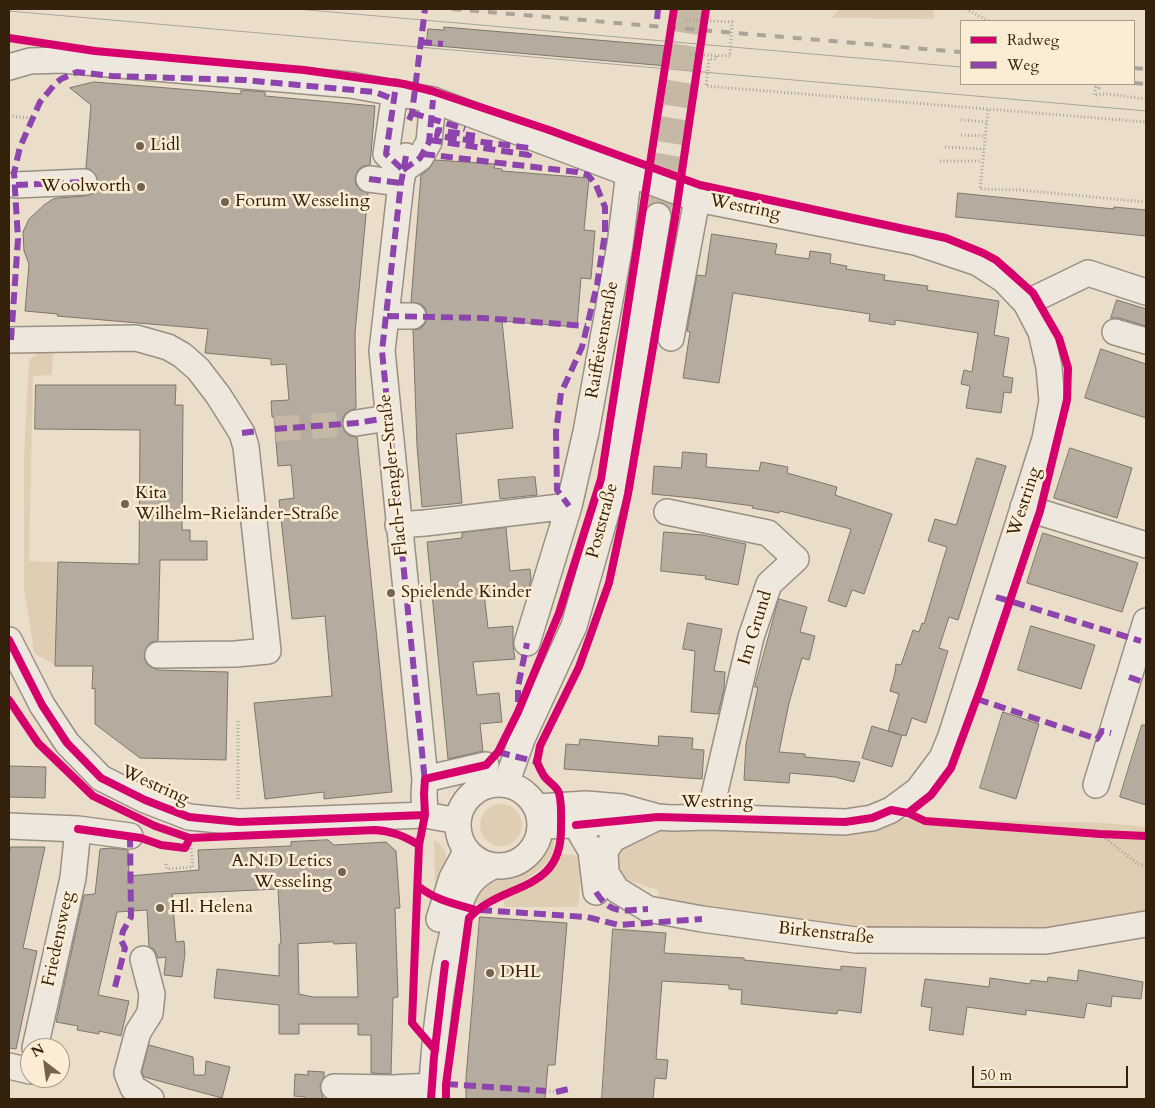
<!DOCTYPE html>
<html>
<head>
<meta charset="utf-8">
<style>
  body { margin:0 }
  #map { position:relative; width:1155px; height:1108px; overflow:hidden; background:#eadecb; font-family:Cardo,serif }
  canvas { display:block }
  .frame { position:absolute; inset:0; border:10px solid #33210c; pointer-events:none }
  .legend { position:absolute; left:960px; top:20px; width:175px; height:65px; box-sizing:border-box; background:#faecd5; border:1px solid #aa9b85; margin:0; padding:6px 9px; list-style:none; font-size:15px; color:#33210c }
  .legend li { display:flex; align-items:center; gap:10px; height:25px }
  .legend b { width:25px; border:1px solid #aa9b85 }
  .north { position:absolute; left:20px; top:1038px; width:50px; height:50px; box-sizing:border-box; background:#faecd5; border:1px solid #aa9b85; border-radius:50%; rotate:330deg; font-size:14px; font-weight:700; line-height:20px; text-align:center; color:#33210c }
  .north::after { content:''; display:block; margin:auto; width:18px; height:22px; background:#73634f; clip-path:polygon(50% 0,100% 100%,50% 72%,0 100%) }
  .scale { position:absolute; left:972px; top:1066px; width:156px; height:22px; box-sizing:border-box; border:2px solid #33210c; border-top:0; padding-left:6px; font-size:15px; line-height:18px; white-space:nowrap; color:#33210c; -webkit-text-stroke:4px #faecd5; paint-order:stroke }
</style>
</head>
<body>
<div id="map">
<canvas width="1155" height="1108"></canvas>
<div class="frame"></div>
<ul class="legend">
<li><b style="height:6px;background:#d6006c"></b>Radweg</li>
<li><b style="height:6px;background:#8e44ad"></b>Weg</li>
</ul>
<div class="north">N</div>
<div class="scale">50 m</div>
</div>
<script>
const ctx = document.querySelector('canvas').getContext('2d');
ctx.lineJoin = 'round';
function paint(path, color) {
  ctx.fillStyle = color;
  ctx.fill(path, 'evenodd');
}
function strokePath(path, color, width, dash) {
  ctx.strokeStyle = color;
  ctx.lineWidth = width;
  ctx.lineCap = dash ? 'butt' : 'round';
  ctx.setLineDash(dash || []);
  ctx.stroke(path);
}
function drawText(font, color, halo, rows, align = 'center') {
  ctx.font = font + ' Cardo,serif';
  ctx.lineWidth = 5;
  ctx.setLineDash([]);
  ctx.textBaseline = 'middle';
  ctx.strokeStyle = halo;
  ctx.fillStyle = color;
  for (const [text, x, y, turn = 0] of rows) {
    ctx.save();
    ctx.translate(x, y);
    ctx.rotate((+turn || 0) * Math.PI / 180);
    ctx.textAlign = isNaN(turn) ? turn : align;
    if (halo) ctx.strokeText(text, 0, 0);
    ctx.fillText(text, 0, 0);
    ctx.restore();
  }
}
paint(new Path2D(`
  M 839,9 L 868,10 L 873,9 L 934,9 L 934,19 L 832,18 Z
  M 41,351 L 53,351 L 52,375 L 33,376 L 29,561 L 58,562 L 55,665 L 34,653 L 24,588 L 24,456 L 29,360 Z
  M480 825a21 21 0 1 1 42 0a21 21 0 1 1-42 0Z
  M 673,818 L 872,818 L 1105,823 L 1146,827 L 1146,924 L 856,940 L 662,911 L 658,890 L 624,879 L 615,861 L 621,845 Z
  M 552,836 C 555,840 554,842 554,847 C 550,875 503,890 482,902 L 474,905 L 468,903 L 490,876 L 514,869 L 528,862 Z
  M 434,840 C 457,853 442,874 435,891 Z
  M 562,854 L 579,856 L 582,866 L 578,907 L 504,907 L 504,898 C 532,887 548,882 562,854 Z`), '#dfceb3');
const building = new Path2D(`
  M 444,27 L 691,48 L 690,68 L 426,45 L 428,29 L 444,30 Z
  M 94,82 L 241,94 L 241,90 L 265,92 L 265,96 L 375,106 L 370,165 L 363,166 L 358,170 L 355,178 L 356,185 L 360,190 L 368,193 L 355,333 L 356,408 L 347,412 L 343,417 L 342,425 L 345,432 L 350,436 L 357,437 L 392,792 L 324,799 L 324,792 L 265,799 L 254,703 L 332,696 L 325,616 L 292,619 L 279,500 L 294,498 L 291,465 L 278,466 L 274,417 L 272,417 L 271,401 L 289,400 L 286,364 L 271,365 L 271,359 L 205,353 L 208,329 L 57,316 L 58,314 L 25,311 L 29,264 L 24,251 L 23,232 L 29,219 L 44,205 L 53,199 L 58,198 L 85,196 L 92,194 L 97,188 L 98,181 L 96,175 L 91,170 L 86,168 L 91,105 L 70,88 Z
  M 435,160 L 495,164 L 494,168 L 502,169 L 502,171 L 589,178 L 584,230 L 595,231 L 591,279 L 581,278 L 577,327 L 502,321 L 513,428 L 456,434 L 462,503 L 422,507 L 417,446 L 413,330 L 420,329 L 425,324 L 427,316 L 426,309 L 421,304 L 411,302 L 421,175 L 429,169 Z
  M 958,193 L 1114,209 L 1114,207 L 1146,210 L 1146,236 L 956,217 Z
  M 712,234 L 777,244 L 775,254 L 809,259 L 810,251 L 831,254 L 830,263 L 847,266 L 846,269 L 885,275 L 884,280 L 928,286 L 927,290 L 999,301 L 994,335 L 1009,338 L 1003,376 L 1013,378 L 1011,393 L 1004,392 L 1001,413 L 966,408 L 970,386 L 961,384 L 964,370 L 972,372 L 978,333 L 895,320 L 895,325 L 869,321 L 870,314 L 733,293 L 719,383 L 683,378 L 690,332 L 687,331 L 697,275 L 705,276 Z
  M 1117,300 L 1146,309 L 1146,326 L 1119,318 L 1111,318 Z
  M 1101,349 L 1146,364 L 1146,418 L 1085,398 Z
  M 36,385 L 176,385 L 175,405 L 183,405 L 182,530 L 190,530 L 190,541 L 207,541 L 207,560 L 160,560 L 158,641 L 151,642 L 146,648 L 144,656 L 146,663 L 151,667 L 158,670 L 228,672 L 226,760 L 140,758 L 95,724 L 95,688 L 92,689 L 93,666 L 55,666 L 58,562 L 139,564 L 140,430 L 35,429 Z
  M 1070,448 L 1132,468 L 1117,518 L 1054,498 Z
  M 683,452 L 707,454 L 706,467 L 759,471 L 761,462 L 788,467 L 787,473 L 837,487 L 835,495 L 892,514 L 864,594 L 852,590 L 846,607 L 828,601 L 851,529 L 780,511 L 779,513 L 752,508 L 753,506 L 693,498 L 652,494 L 654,466 L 681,468 Z
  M 977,458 L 1006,466 L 958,620 L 949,617 L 939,648 L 948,651 L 926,723 L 912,718 L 906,736 L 902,735 L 892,767 L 862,758 L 872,726 L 901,735 L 888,731 L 899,694 L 890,691 L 895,673 L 896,664 L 901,665 L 913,630 L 919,632 L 922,623 L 924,624 L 947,547 L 928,541 L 935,519 L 956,525 Z
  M 535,477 L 537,495 L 500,499 L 498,480 Z
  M 506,528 L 510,571 L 530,569 L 531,579 L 529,587 L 484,593 L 488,628 L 513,626 L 513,646 L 515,659 L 473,662 L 477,695 L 499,693 L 502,722 L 480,724 L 483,751 L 448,759 L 427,542 L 462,538 L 462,533 Z
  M 664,532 L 703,535 L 746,544 L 738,585 L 705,579 L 706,576 L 661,571 Z
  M 1043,533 L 1138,563 L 1122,612 L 1027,583 Z
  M 779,599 L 807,607 L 800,632 L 815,636 L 809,660 L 802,658 L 789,703 L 779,752 L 805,754 L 805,757 L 860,762 L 854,782 L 835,777 L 790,773 L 789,783 L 744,780 L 746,744 L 758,687 L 755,687 Z
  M 688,623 L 722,629 L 714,671 L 725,672 L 724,689 L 718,714 L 691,712 L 695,651 L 683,649 Z
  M 1031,626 L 1095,645 L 1081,689 L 1018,670 Z
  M 1003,712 L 1039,724 L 1016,799 L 980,788 Z
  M 1142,725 L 1146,725 L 1146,805 L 1120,797 Z
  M 659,736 L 693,738 L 692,749 L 704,750 L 702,779 L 564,769 L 566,744 L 579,745 L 580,739 L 658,746 Z
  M 9,766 L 46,767 L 45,798 L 9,797 Z
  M 328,840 L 334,845 L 386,842 L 396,851 L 400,908 L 395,908 L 398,997 L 393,998 L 391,1074 L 371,1073 L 371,1035 L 358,1035 L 358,1024 L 299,1024 L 299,1034 L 279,1034 L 279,1005 L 214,998 L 217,969 L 279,976 L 279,944 L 281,944 L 278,889 L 172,894 L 176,942 L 184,941 L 185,953 L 182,977 L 164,975 L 166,957 L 158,958 L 154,949 L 149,947 L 147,910 L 117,912 L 98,995 L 129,1001 L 121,1036 L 99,1031 L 99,1034 L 77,1030 L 78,1026 L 56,1022 L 84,895 L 95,894 L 100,849 L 111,848 L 128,850 L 129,876 L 199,870 L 198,850 L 291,846 L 291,842 ZM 333,942 L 334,944 L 356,943 L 358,997 L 313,997 L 299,994 L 298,944 Z
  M 11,847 L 45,847 L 23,948 L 37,951 L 16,1049 L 9,1048 L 9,856 Z
  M 480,917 L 567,923 L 555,1065 L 548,1065 L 545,1099 L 466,1099 L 466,1078 Z
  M 613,929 L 666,933 L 664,953 L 744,958 L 744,960 L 841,970 L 841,966 L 866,968 L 861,1013 L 838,1010 L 837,1014 L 741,1004 L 742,990 L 729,989 L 729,985 L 662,981 L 656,1059 L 668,1060 L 666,1079 L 655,1078 L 653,1099 L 602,1099 Z
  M 1079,970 L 1143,982 L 1141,999 L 1112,996 L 1111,1007 L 1087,1003 L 1084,1018 L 1026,1010 L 1026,1015 L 967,1007 L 963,1035 L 929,1030 L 932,1008 L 921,1006 L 925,979 L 989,987 L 990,978 L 1030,984 L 1031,980 L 1047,982 L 1048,977 L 1077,981 Z
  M 149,1045 L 193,1057 L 194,1075 L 205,1075 L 206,1061 L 230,1067 L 222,1098 L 144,1077 L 142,1072 Z
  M 308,1071 L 324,1072 L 324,1077 L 320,1086 L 323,1099 L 305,1099 L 305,1097 L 294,1096 L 295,1074 L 308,1075 Z`);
paint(building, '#b5ab9e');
strokePath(building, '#7e7669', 1);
strokePath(new Path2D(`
  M 658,216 L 691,9
  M 275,429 L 356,423`), '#c5b8a5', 25, [25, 12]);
const minor = new Path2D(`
  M 9,67 L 30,61 L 62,60 L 351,85 L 433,100 L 697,199 L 915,242 L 978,263 L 1004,280 L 1026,303 L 1041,332 L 1049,367 L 1052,401 L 1045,439 L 951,736 L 942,758 L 918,790 L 891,810 L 872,818 L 845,822 L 709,817 L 672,818 L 658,817 L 622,807 L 586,804 L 537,807
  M 395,92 L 386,154 L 403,170
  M 406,156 L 401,183 L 382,351 L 425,779 L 424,794 L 425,815
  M 403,170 L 420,158 L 429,142 L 433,100
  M 369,179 L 401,183
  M 16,185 L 84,182
  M 1026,303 L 1088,273 L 1146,292
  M 387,316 L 413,316
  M 1115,332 L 1146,341
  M 671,338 L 697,199
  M 9,340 L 136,338 L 168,347 L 182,355 L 198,369 L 218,395 L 242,433 L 246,447 L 268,651 L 235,654 L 158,655
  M 356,423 L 388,418
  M 1023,507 L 1146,545
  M 667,512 L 768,533 L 796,559 L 769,584 L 751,637 L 709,817
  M 398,525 L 425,523 L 569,506
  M 9,640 L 42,705 L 67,743 L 101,778 L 145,800 L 189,817 L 239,822 L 425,815 L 458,821
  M 527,643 L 569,506 L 586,432 L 620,245 L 629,172
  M 425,779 L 486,765
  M458 825a41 41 0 1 1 82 0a41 41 0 1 1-82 0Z
  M 506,784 L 522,739 L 574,626 L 613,489 L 658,216
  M 1096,785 L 1146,621
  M 658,817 L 613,839 L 605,851 L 606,873 L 617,890 L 648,909 L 702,919 L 856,940 L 1046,941 L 1146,924
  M 576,825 L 591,851 L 596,892
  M 9,826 L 78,829 L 73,878 L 35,1048
  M 541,826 L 576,825 L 633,819
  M 78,829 L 130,836
  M 439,919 L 452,878 L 466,852
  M 143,959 L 152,994 L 150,1013 L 138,1032 L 127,1073 L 133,1088 L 151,1099
  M 9,1066 L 30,1071
  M 334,1087 L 392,1088 L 432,1086
  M 431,1099 C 434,1045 439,989 452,936 C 456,918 459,900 469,885 C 475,876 483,871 493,866`);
strokePath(minor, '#998f82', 28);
strokePath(new Path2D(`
  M 966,9 L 989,21
  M 686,20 L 732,22 L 730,56 L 690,54
  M 716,56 L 716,59 L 709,59 L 706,86 L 1146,122
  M 1099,84 L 1099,88 L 1096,87 L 1094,95 L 1107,94 L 1146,99
  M 988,110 L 980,189 L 1020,190 L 1146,202
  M 9,116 L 32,118
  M 961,120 L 987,122
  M 961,135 L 985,136
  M 945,147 L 984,149
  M 940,161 L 982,161
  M 238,721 L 238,799
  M 1100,834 L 1138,864 L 1146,866
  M 166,864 L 167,869 L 193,867 L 190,839
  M 546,1091 L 556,1092`), '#a9a39a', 3, [1, 2.5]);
strokePath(minor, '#ede7de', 25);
strokePath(new Path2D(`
  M 297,9 L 961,67
  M 9,11 L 1146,111`), '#a9a39a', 1);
strokePath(new Path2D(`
  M 452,9 L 961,52
  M 1134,68 L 1146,69
  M 1134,83 L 1146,84`), '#a9a39a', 4, [9, 9]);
strokePath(new Path2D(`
  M 657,19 L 658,9
  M 420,42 L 443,44
  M 395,92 L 386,154 L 403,170
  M 412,113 L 465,129
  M 409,120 L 412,113 L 425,9
  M 430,140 L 529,155 L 529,148 L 437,136 L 438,130 L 475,136
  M 423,154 L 577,172 L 588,175 L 596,185 L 605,207 L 605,233 L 597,285 L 582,347 L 561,393 L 556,432 L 557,490 L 569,506
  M 406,156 L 401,183 L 382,351 L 425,782
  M 403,170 L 420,158 L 429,142 L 433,100
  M 369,179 L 401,183
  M 16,185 L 84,182
  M 387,316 L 483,318 L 586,326
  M 11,340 L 18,239 L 14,173 L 20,147 L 40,102 L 55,84 L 61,79 L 77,72 L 112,76 L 244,80 L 375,92 L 393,99
  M 275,429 L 356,423 L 388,418
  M 242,433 L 258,431
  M 996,597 L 1141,641
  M 1129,677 L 1146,683
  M 977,699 L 1097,739 L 1102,731 L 1111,733
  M 518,702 L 518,687 L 527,643
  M 498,752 L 537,762 L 538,765
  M 596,892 C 611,916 624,910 648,909
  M 480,910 L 587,917 L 619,925 L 702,919
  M 115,987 L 125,948 L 121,940 L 123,931 L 131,917 L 130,836 L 132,837
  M 446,1084 L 546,1091
  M 556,1092 L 573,1088`), '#8e44ad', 6, [12, 6]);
strokePath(new Path2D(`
  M 9,38 L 95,51 L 304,70 L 404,84 L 432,91 L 549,130 L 700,185 L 946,238 L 983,253 L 996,260 L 1033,293 L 1059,338 L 1068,368 L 1067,400 L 1040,511 L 981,687 L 951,768 L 931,795 L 908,813
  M 9,640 L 42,705 L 67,743 L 101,778 L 145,800 L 189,817 L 239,822 L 425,815
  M 9,700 L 38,743 L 93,796 L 155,826 L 190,838 L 375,830 C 392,831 404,836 419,845
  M 576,825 L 658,817 L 845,822 L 872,818 L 891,810 L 908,813 L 925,821 L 1100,834 L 1146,836
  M 78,829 L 141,838 L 161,845 L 185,848 L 190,838
  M 418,886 C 435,900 455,904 476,910
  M 435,1050 L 412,1023 L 419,845 L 425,815 L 424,794 L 425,779 L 486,765 L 498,752 L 518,712 L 559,613 L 601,479 L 674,9
  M 431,1099 L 434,1057 L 445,964
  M 446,1099 L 446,1084 L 469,918 C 503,881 562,894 561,828 C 561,816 562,804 559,793 C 557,786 548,782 544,776 C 541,771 539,767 537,762 L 540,746 L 579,667 L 609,583 L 628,494 L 675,218 L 706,9`), '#d6006c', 8);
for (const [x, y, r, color] of [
  [140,146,5,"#73634f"],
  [141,187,5,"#73634f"],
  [225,202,5,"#73634f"],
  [125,504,5,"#73634f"],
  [391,593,5,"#73634f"],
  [342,872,5,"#73634f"],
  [160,908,5,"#73634f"],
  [490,973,5,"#73634f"]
]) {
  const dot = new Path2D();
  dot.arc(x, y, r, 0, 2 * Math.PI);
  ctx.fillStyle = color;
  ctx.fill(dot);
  strokePath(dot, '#faecd5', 2);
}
drawText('18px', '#33210c', '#faecd5', [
  ["Lidl",150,146],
  ["Woolworth",131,187,"right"],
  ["Forum Wesseling",235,202],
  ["Kita",135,494],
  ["Wilhelm-Rieländer-Straße",135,515],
  ["Spielende Kinder",401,593],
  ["A.N.D Letics",332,862,"right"],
  ["Wesseling",332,883,"right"],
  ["Hl. Helena",170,908],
  ["DHL",500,973]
], 'left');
drawText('18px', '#33210c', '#faecd5', [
  ["Westring",745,208,11],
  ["Raiffeisenstraße",603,340,-80],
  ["Flach-Fengler-Straße",394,475,-96],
  ["Westring",1025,502,-72],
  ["Poststraße",603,521,-75],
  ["Im Grund",756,628,-73],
  ["Westring",155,786,24],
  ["Westring",717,803],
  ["Birkenstraße",826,934,6],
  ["Friedensweg",59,939,-78]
]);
</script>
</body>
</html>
